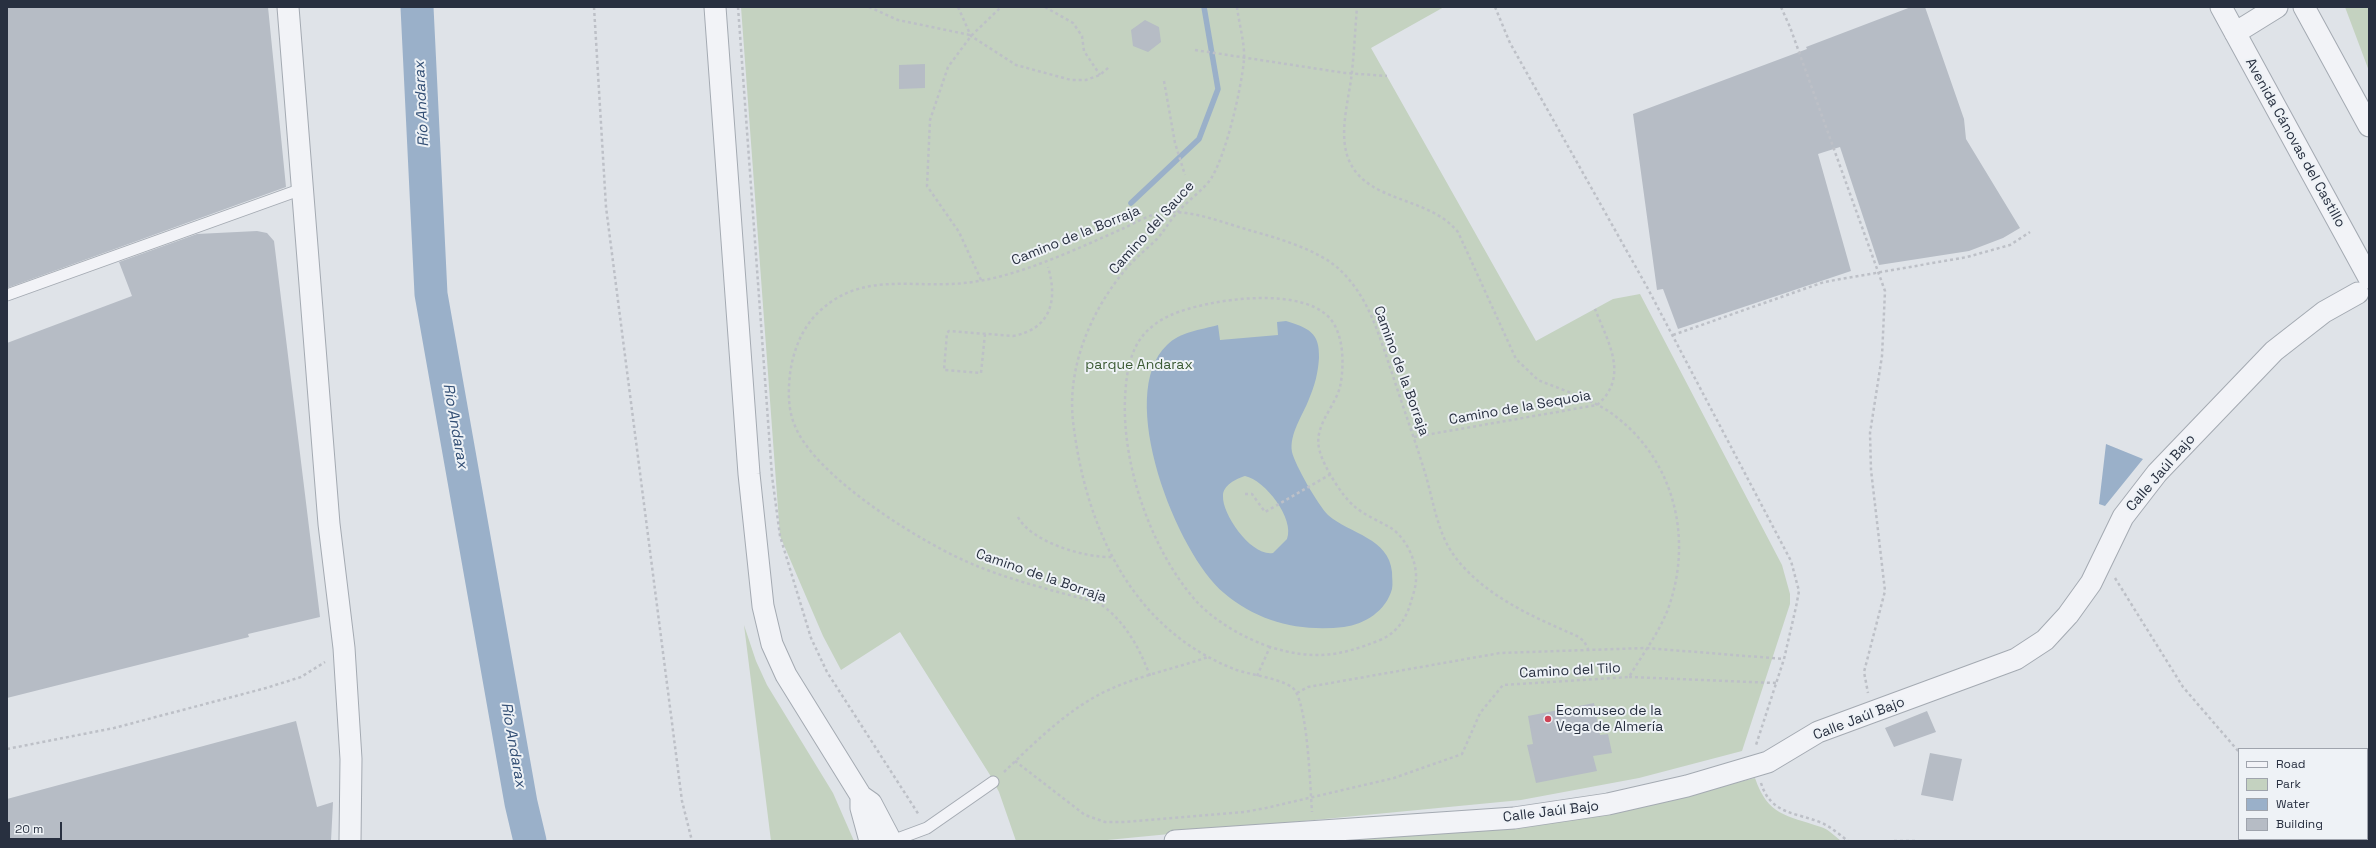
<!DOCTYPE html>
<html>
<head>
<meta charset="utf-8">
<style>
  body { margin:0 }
  #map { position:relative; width:2376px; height:848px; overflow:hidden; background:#dfe3e8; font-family:"Space Grotesk",sans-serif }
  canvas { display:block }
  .frame { position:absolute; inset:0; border:8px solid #283040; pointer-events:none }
  .legend { position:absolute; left:2238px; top:748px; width:130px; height:92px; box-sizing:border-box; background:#eef2f6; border:1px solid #9fa4ad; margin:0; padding:5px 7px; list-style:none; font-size:12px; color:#283040 }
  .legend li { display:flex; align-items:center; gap:8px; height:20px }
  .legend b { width:20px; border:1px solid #9fa4ad }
  .scale { position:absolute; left:8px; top:822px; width:54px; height:18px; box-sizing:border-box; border:2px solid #283040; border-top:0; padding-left:5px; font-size:12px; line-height:14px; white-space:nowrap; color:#283040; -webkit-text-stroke:3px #eef2f6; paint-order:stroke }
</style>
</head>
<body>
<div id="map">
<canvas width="2376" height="848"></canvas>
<div class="frame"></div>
<ul class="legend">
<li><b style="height:5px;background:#f2f3f7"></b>Road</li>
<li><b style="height:11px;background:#c4d2c0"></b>Park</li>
<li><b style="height:11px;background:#9ab0c9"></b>Water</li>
<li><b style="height:11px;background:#b6bcc5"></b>Building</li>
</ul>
<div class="scale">20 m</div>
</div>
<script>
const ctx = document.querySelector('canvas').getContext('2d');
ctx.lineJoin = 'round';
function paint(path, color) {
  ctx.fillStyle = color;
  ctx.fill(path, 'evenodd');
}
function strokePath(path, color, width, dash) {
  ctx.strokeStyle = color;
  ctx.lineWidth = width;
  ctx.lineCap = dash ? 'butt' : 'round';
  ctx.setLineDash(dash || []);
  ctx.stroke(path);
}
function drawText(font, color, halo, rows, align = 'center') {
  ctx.font = font + ' "Space Grotesk",sans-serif';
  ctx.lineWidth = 4;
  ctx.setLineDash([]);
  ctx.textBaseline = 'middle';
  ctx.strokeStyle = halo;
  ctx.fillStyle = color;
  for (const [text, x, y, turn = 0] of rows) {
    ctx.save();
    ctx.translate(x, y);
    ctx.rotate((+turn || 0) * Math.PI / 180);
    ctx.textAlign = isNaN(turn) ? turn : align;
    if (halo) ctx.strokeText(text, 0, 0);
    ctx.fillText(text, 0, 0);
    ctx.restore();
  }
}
paint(new Path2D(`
  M 741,7 L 1444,7 L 1371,48 L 1536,341 L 1613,299 L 1640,294 L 1782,565 L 1790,594 L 1790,604 L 1742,751 L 1639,778 L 1521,800 L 1097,841 L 1016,841 L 999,792 L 990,775 L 900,632 L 841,670 L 823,636 L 780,536 Z
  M 2345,7 L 2369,7 L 2369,71 Z
  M 744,625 L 756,661 L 767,685 L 833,793 L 854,841 L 771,841 Z
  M 1755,778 C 1768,816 1786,815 1821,827 C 1828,829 1835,836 1841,841 L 1283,841 L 1658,802 Z`), '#c4d2c0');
paint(new Path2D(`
  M 1286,321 C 1308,328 1320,332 1319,358 C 1318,373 1315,385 1309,399 C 1303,415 1289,434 1292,452 C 1295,465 1318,505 1328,515 C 1350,534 1389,538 1392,572 C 1392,578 1393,584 1392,589 C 1386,611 1365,624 1344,627 C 1300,632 1258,622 1224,593 C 1177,554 1114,395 1167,345 C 1180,332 1200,330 1218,325 L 1220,340 L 1278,335 L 1277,322 ZM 1245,476 C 1265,480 1295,519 1287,539 L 1273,553 C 1252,557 1222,515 1223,496 C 1223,485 1236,479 1245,476 Z
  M 2106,444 L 2143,459 L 2105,506 L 2099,504 Z`), '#9ab0c9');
strokePath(new Path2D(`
  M 1131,203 L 1199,139 L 1218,89 L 1204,7`), '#9ab0c9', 5.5);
strokePath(new Path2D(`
  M 417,7 L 431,294 L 521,803 L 530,841`), '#9ab0c9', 33);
paint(new Path2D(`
  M 7,7 L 268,7 L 286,187 L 7,288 Z
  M 1911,7 L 1925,7 L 1964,119 L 1966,139 L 2020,228 L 2003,238 L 1969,251 L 1879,265 L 1840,147 L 1818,154 L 1851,271 L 1678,329 L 1663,289 L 1657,290 L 1633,114 L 1807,49 L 1806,47 Z
  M 1145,20 L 1159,27 L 1161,42 L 1148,52 L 1133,46 L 1131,30 Z
  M 925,64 L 925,88 L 899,89 L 899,65 Z
  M 257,231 L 267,233 L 274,241 L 320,617 L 248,634 L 249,637 L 7,698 L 7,343 L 132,296 L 119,262 L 197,234 Z
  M 1594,703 L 1600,735 L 1608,734 L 1612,753 L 1593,756 L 1597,771 L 1536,783 L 1527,745 L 1533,744 L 1528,716 Z
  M 1927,711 L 1936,732 L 1894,747 L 1885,728 Z
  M 296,721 L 317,807 L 333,802 L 331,841 L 7,841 L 7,799 Z
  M 1930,753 L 1962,759 L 1953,801 L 1921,795 Z`), '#b6bcc5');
const lane = new Path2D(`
  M 7,295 L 302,189
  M 892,841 L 927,828 L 993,782`);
const street = new Path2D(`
  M 288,7 L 329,524 L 344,648 L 351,759 L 350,841
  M 715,7 L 749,474 L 763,606 L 772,644 L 786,675 L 861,796 L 871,803 L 891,841
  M 2221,7 L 2369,278
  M 2304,7 L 2369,126
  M 2235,33 L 2277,7
  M 861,796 L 861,808 L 870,841
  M 1175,841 L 1514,818 L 1608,804 L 1687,786 L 1768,762 L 1818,732 L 2016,659 L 2045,640 L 2068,615 L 2091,583 L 2123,517 L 2157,473 L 2274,351 L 2324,312 L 2358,293`);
strokePath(lane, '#a4aab2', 13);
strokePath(street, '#a4aab2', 23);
strokePath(new Path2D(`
  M 594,7 L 606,207 L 682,801 L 692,841
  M 738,7 L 772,476 L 780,536 L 811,638 L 827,672 L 919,815
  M 869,7 L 898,20 L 970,35
  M 958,7 L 971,36 L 1016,65 L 1071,80 L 1086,80 L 1100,75 L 1109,67
  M 1045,7 L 1073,23 L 1082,36 L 1084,51 L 1100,75
  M 1237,7 C 1239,24 1245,43 1244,60 C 1241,90 1227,151 1212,177 C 1204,190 1188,200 1178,212 C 1170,220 1165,230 1157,239 C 1147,249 1135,258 1126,269 C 1091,310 1067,367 1073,421 C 1085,525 1130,628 1234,669 C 1248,675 1290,679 1296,692 C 1308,715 1310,784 1312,812
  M 1495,7 L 1510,43 L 1647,287 L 1791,561 L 1799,591 L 1796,607 L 1784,659 L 1756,745
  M 1781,7 L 1790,27 L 1885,291 L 1882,356 L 1870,433 L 1871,470 L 1885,591 L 1864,672 L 1868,693
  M 1195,50 L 1345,73 L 1387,76
  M 1164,81 L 1175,143 L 1185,175
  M 981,280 L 959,232 L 927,186 L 930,120 L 948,67 L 971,36 L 1001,7
  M 985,334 L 981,373 L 944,370 L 947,333 L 949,331 L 1013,336 C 1051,329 1058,300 1048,267
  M 1673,335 L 1824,282 L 1967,257 L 2010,245 L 2030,232
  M 1414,437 L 1597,405 C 1630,377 1608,342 1595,309
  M 1245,494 L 1252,494 L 1265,512 L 1331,474
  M 1018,517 C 1031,542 1085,558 1112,557
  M 2115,578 L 2183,687 L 2239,752
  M 1150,676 C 1139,647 1125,621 1099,603 C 1059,592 1016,582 977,566 C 926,546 816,478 795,426 C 788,410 788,392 790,374 C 793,350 803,325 822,309 C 860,275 905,286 951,284 C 977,283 1001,277 1025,269 C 1058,258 1090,243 1122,229 C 1135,223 1150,214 1164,212 C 1193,210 1224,223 1252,231 C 1278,238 1321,251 1340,270 C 1370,298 1380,339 1393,376 C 1404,410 1416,443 1426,476 C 1433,501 1438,533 1453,554 C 1482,595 1533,617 1577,636 L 1584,641 L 1588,649
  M 1257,676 L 1270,647 C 1313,660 1338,657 1380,640 C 1395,634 1405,621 1410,605 C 1412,597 1416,588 1416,579 C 1417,561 1406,538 1391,528 C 1379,521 1364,515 1354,506 C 1342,496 1324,467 1320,452 C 1312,427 1334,409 1340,387 C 1344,368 1344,341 1334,324 C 1310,283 1207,299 1171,315 C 1161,319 1152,326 1145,333 C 1129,351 1126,376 1125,399 C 1122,466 1152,552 1197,602 C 1216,622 1244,638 1270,647
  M 1629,677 L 1776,683
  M 1297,693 L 1308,687 L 1500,653 L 1646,648 L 1784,659
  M 7,749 L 114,728 L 266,688 L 301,677 L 325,662
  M 1015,761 L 1085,815 L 1105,822 L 1124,822 L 1244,812 L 1266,808 L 1394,778 L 1462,754 L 1480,713 L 1503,685 L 1629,677 C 1642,655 1659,633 1668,609 C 1695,535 1672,452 1605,409 C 1585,397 1560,389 1538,380 L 1516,359 L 1458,232 C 1438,208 1408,204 1381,191 C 1331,167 1344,124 1351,80 C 1354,56 1355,31 1357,7
  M 1004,772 C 1034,743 1066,711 1104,692 C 1137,676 1174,669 1208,657
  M 1761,783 C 1771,815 1796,812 1822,823 C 1831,827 1840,835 1848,841
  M 1894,841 L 1918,841`), '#bdc0c7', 2.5, [3, 3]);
strokePath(lane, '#f2f3f7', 11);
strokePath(street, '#f2f3f7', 21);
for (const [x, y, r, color] of [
  [1548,719,4,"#cf4356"]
]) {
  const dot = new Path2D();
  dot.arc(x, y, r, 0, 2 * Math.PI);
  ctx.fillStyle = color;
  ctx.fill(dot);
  strokePath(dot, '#eef2f6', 1.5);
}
drawText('14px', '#283040', '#eef2f6', [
  ["Avenida Cánovas del Castillo",2295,143,61],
  ["Camino del Sauce",1152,228,-48],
  ["Camino de la Borraja",1076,236,-22],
  ["Camino de la Borraja",1401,371,70],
  ["Camino de la Sequoia",1520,408,-10],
  ["Calle Jaúl Bajo",2161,473,-49],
  ["Camino de la Borraja",1041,576,19],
  ["Camino del Tilo",1570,671,-3],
  ["Calle Jaúl Bajo",1859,719,-21],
  ["Calle Jaúl Bajo",1551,812,-7]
]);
drawText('14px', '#3c5b35', '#eef2f6', [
  ["parque Andarax",1139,365]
]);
drawText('14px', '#283040', '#eef2f6', [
  ["Ecomuseo de la",1556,711],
  ["Vega de Almería",1556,727]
], 'left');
drawText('italic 15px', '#324e74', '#eef2f6', [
  ["Río Andarax",422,104,-93],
  ["Río Andarax",455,426,80],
  ["Río Andarax",513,745,80]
]);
</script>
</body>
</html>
